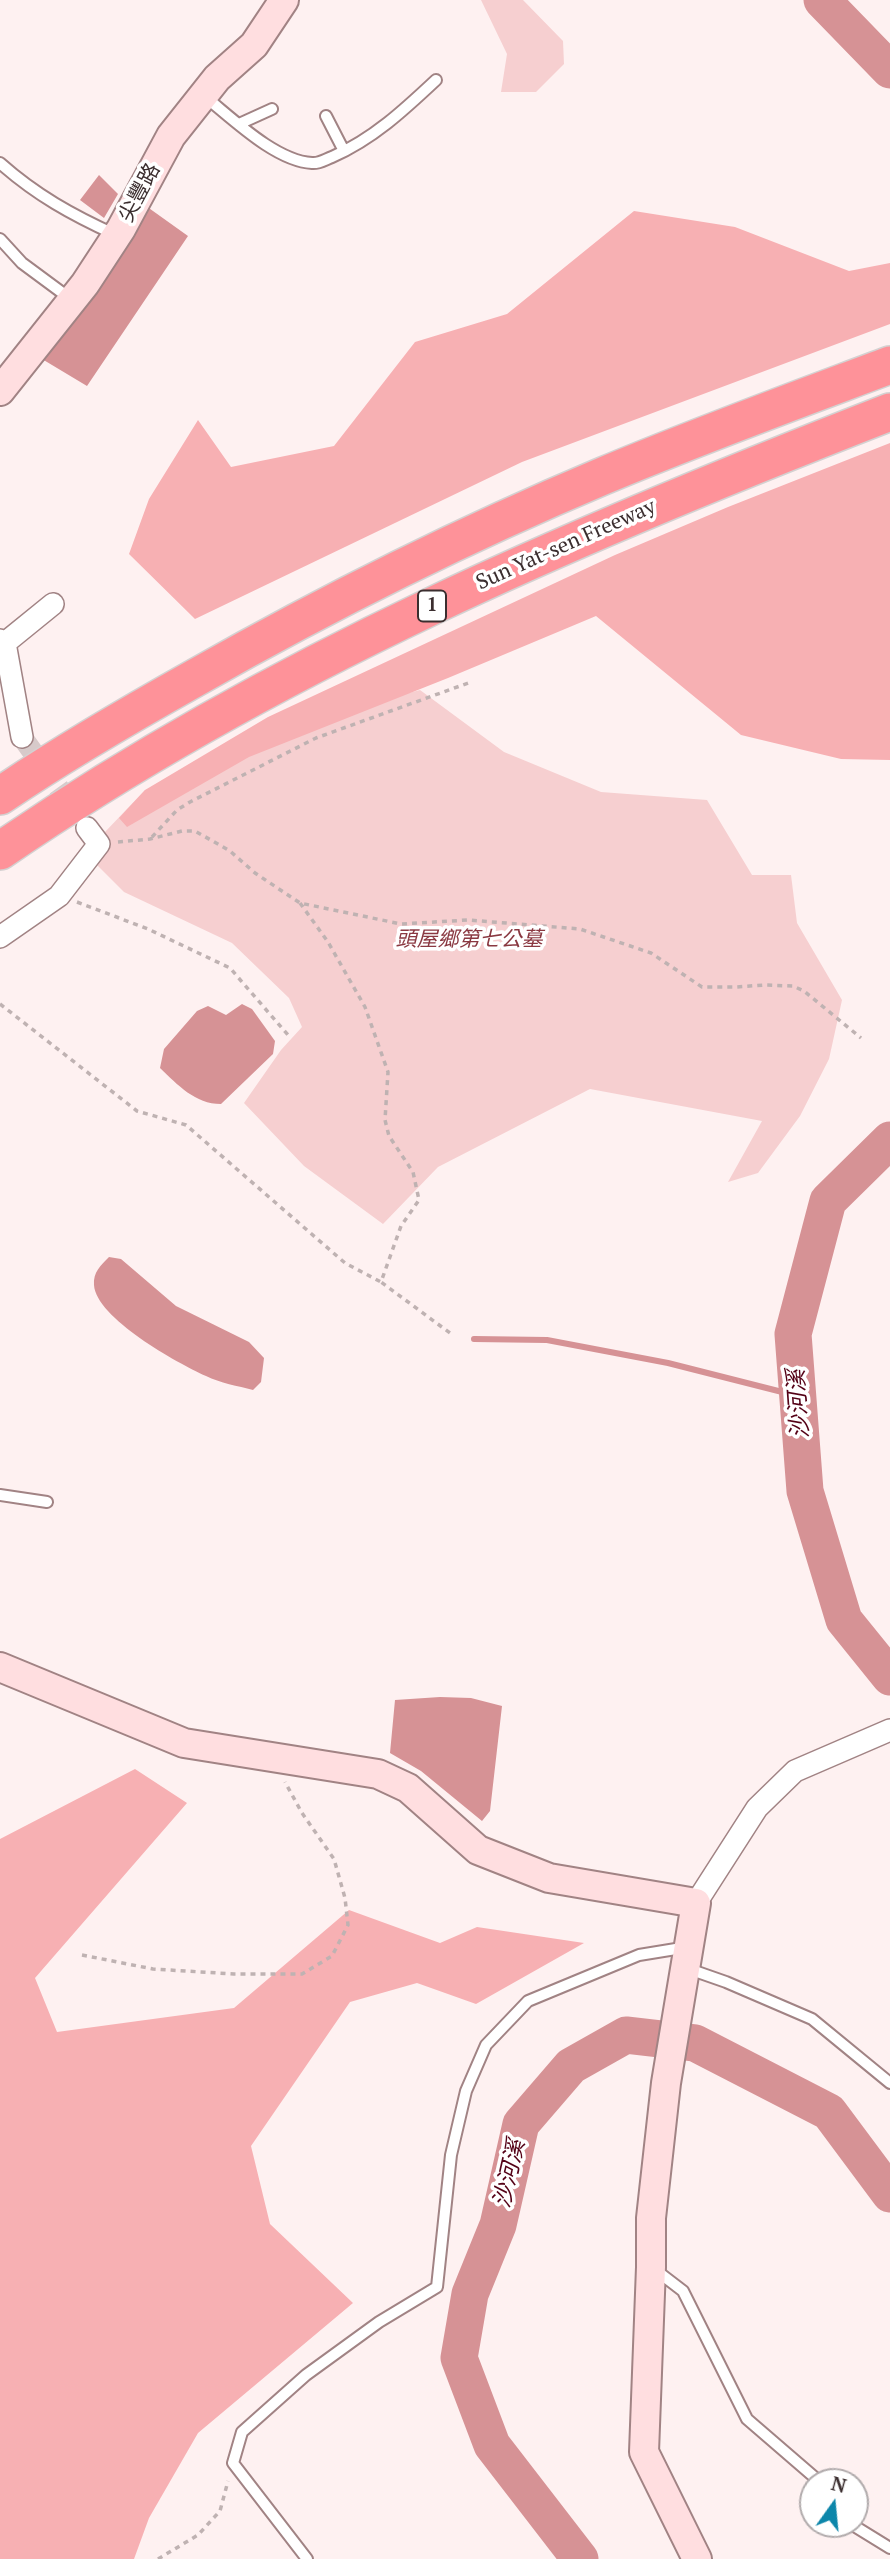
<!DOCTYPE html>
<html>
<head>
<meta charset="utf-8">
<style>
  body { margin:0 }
  #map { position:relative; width:890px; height:2559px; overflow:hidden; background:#fef1f1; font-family:"PT Serif",serif }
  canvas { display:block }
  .north { position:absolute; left:799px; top:2468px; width:70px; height:70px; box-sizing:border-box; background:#fff; border:2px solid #b1abac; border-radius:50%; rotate:15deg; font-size:19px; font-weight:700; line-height:28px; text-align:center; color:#3b2e2f }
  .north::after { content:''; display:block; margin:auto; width:24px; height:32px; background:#0d86aa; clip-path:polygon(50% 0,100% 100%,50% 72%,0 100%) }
</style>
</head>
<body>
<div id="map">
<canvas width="890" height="2559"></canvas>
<div class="north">N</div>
</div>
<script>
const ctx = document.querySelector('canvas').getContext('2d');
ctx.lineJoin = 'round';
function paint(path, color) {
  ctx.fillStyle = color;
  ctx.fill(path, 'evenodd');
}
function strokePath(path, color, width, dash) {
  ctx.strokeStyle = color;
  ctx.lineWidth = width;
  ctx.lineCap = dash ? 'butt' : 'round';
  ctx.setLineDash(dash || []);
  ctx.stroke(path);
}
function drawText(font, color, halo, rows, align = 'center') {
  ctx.font = font + ' "PT Serif","Noto Sans TC",serif';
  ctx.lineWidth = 7;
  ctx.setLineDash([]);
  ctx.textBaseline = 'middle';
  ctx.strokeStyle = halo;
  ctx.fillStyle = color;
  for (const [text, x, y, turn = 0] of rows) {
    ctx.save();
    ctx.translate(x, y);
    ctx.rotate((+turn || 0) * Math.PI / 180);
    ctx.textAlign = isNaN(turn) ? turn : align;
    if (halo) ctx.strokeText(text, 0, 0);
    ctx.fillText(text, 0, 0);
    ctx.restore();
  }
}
paint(new Path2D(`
  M 481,0 L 523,0 L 563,41 L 564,64 L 536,92 L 501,92 L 507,54 Z
  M 420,690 L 504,752 L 601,792 L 707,800 L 752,875 L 791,875 L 797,923 L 842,1000 L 829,1059 L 800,1116 L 758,1173 L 728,1182 L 762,1121 L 590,1089 L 438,1167 L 383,1224 L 304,1166 L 244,1103 L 281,1050 L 302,1027 L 289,998 L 232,943 L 124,892 L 85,853 L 145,790 L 355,707 Z`), '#f6cfd0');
paint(new Path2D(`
  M 634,211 L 735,227 L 849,271 L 890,263 L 890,324 L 522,462 L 195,619 L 129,554 L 149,499 L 198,420 L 231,467 L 334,446 L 415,342 L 507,314 Z
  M 890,443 L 890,760 L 841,759 L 741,735 L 596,616 L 448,678 L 249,757 L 127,827 L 119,818 L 145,790 L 268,717 L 615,555 L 728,507 Z
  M 135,1769 L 187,1803 L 35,1978 L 57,2032 L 234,2008 L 349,1910 L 440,1943 L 477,1927 L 584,1943 L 476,2004 L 417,1983 L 350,2002 L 251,2146 L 270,2224 L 353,2303 L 198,2433 L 149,2518 L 134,2559 L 0,2559 L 0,1839 Z`), '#f7b0b3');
paint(new Path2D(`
  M 99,175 L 118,194 L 104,218 L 80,200 Z
  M 146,206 L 188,236 L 87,386 L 42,359 L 116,264 Z
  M 242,1004 L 252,1009 L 275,1041 L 273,1054 L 221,1104 C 195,1104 178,1085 160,1068 L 164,1049 L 197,1011 L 208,1006 L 226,1015 Z
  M 109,1257 L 121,1259 L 176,1306 L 249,1342 L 264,1358 L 261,1382 L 253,1390 C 238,1386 220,1383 206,1376 C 177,1363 96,1318 94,1285 C 93,1272 101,1265 109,1257 Z
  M 440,1697 L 471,1698 L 502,1706 L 490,1811 L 482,1821 L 421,1771 L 390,1753 L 395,1700 Z`), '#d69295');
strokePath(new Path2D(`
  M 474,1339 L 547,1340 L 668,1363 L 798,1396`), '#d69295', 6);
strokePath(new Path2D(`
  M 822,0 L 890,70
  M 890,1140 L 828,1201 L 793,1334 L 805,1491 L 844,1620 L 890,1677
  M 580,2559 L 492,2445 L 459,2358 L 470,2294 L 498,2225 L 521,2124 L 571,2066 L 626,2035 L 695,2043 L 829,2112 L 890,2194`), '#d69295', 37);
strokePath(new Path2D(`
  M 22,737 L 76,812`), '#d7caca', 21, [21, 10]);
const lane = new Path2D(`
  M 203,95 C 232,118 275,161 312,163 C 319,164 326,159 332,157 C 373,139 404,110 436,80
  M 326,116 L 344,151
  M 239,124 L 272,109
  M 0,163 C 36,195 72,215 116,235
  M 0,239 L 22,263 L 72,300
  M 0,1495 L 47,1502
  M 686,1968 L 726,1982 L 812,2019 L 890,2083
  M 653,2268 L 683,2291 L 747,2419 L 820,2482
  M 851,2524 L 890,2548
  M 307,2559 L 233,2463 L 242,2432 L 306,2375 L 379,2322 L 437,2287 L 451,2155 L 466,2091 L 486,2045 L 528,2001 L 639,1955 L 688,1947`);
const street = new Path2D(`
  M 0,640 L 5,643 L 22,737
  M 5,643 L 53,604
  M 0,937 L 59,896 L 99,844 L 87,828
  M 696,1903 L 757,1808 L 795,1771 L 890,1730`);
const secondary = new Path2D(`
  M 0,391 L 85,284 L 121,229 L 171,136 L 217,78 L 254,45 L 284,0
  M 0,1667 L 184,1743 L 378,1774 L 408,1788 L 478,1850 L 549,1878 L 696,1903 L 666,2083 L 651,2218 L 651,2267 L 644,2452 L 697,2559`);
const highway = new Path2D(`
  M 0,796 C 63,753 129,715 195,678 C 327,603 463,535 603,476 C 698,436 794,401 890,365
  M 0,851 C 274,663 582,532 890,412`);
strokePath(lane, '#a18384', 14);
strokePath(street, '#a18384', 24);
strokePath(secondary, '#a18384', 32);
strokePath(highway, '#d4d1d1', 40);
strokePath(new Path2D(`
  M 152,837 L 177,810 L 190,802 L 316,738 L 471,682
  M 118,842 L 150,839 L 182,831 L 195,831 L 230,851 L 255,873 L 300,903 L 401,924 L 468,920 L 580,929 L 651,953 L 702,987 L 737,987 L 764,985 L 793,986 L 804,991 L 861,1038
  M 77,902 L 148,929 L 230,968 L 288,1035
  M 300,903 L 328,942 L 365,1007 L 388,1072 L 385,1120 L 389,1136 L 413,1172 L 419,1200 L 401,1226 L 381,1282 L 450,1333
  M 0,1004 L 137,1111 L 186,1125 L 345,1263 L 381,1282
  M 82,1955 L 153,1969 L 234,1974 L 302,1974 L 332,1956 L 348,1925 L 345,1898 L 334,1859 L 302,1813 L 285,1782
  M 158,2559 L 198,2535 L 220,2511 L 228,2481`), '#bfb2b2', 3.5, [5, 5]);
strokePath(lane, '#fff', 10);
strokePath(street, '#fff', 21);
strokePath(secondary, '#ffdee0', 28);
strokePath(highway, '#fe9299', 37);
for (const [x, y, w] of [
  [432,606,28]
]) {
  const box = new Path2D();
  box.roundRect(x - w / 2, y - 15.5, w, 31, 5);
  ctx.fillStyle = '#fff';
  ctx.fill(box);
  strokePath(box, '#3b2e2f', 2);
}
drawText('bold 19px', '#3b2e2f', null, [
  ["1",432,606]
]);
drawText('21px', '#3b2e2f', '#fff', [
  ["尖豐路",140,193,-62],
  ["Sun Yat-sen Freeway",566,545,-24]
]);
drawText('italic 21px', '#8a3841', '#fff', [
  ["頭屋鄉第七公墓",469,940]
]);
drawText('italic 23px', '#540116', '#fff', [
  ["沙河溪",799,1404,-94],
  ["沙河溪",510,2174,-77]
]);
</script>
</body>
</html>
